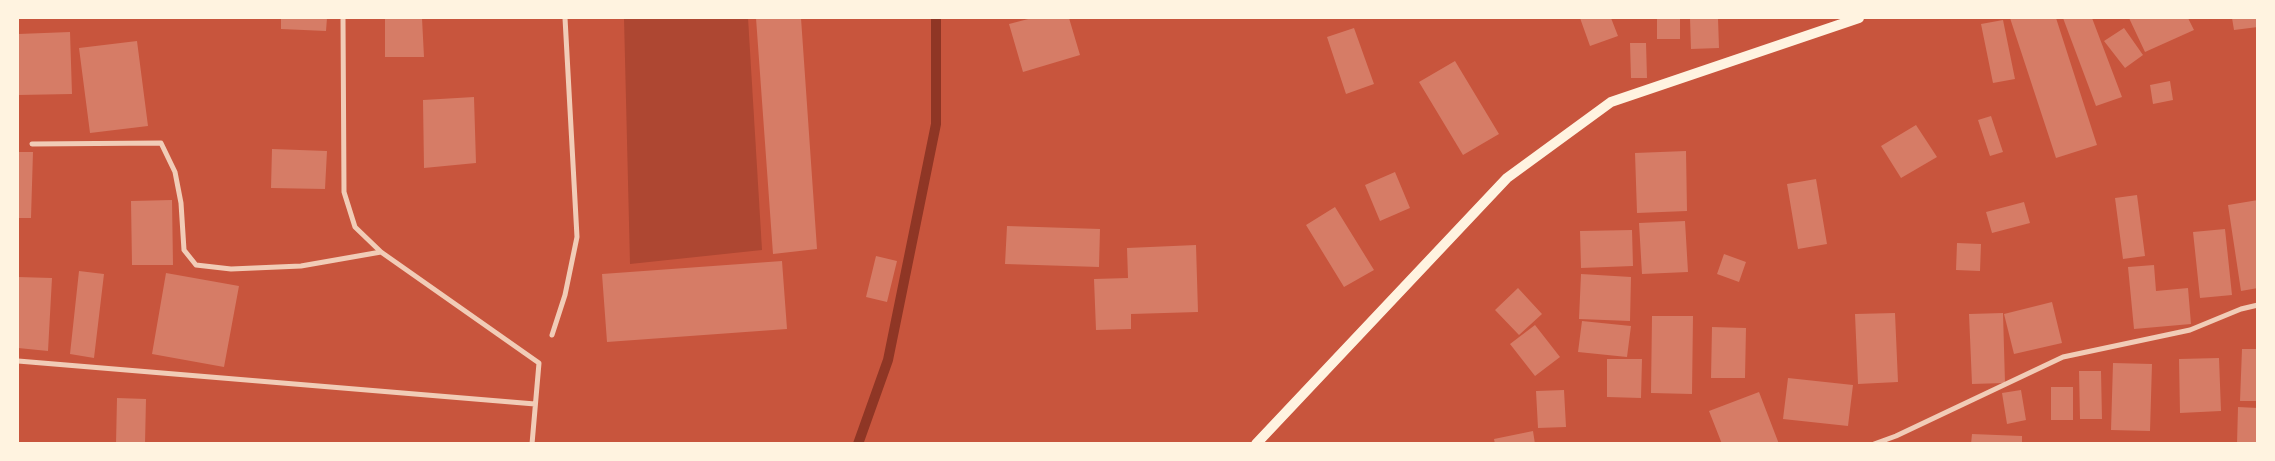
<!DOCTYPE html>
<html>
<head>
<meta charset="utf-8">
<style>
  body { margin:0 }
  #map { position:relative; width:2275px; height:461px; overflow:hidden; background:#c8553d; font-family:Mulish,sans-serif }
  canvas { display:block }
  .frame { position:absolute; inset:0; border:19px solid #fff3e0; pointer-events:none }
</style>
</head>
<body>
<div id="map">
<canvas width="2275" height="461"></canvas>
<div class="frame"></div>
</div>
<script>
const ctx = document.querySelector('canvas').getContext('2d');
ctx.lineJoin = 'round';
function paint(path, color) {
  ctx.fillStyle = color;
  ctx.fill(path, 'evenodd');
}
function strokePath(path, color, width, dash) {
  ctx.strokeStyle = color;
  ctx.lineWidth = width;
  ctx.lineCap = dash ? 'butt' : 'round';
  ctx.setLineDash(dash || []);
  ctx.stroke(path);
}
paint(new Path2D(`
  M 624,18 L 748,18 L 762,250 L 630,264 Z`), '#ae4732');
strokePath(new Path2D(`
  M 858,444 L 888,360 L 936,124 L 936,18`), '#8f3625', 10);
paint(new Path2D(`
  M 281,18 L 327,18 L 326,31 L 281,29 Z
  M 385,18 L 422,18 L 424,57 L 385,57 Z
  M 756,18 L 801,18 L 817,249 L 773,254 Z
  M 1032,18 L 1069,18 L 1080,55 L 1023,72 L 1009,24 Z
  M 1580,18 L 1611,18 L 1618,36 L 1590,46 Z
  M 1657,18 L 1680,18 L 1680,39 L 1657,39 Z
  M 1690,18 L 1718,18 L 1719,48 L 1691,49 Z
  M 2010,18 L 2056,18 L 2097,145 L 2056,158 Z
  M 2063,18 L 2092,18 L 2122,97 L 2096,106 Z
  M 2129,18 L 2188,18 L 2194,30 L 2145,52 Z
  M 2232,18 L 2258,18 L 2258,27 L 2234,30 Z
  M 2003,20 L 2015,79 L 1993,83 L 1981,24 Z
  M 1354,28 L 1374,84 L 1346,94 L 1327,37 Z
  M 2124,28 L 2143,55 L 2125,68 L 2104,41 Z
  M 70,32 L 72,94 L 18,95 L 18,34 Z
  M 137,41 L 148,126 L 90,133 L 79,48 Z
  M 1630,43 L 1646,43 L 1647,78 L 1631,78 Z
  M 1455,61 L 1499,134 L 1463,155 L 1419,82 Z
  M 2170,81 L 2173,100 L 2153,104 L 2150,85 Z
  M 474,97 L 476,163 L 424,168 L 423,100 Z
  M 1991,116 L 2003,152 L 1990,156 L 1978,120 Z
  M 1916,125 L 1937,157 L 1901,178 L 1881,146 Z
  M 272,149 L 327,151 L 325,189 L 271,188 Z
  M 1686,151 L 1687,211 L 1637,213 L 1635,153 Z
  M 18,152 L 33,152 L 31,218 L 18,218 Z
  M 1395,172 L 1410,208 L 1380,221 L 1365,185 Z
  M 1816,179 L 1827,244 L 1798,249 L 1787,184 Z
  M 2137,195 L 2145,256 L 2123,259 L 2115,198 Z
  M 172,200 L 173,265 L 132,265 L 131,201 Z
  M 2258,200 L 2258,288 L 2241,291 L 2228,205 Z
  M 2024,202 L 2030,223 L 1992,233 L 1986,212 Z
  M 1335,207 L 1374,270 L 1344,287 L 1306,225 Z
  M 1685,221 L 1688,272 L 1642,274 L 1639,223 Z
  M 1007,226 L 1100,229 L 1099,267 L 1005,264 Z
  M 2225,229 L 2232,295 L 2200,298 L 2193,232 Z
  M 1632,230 L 1633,266 L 1581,268 L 1580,231 Z
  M 1957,243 L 1981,244 L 1980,271 L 1956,270 Z
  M 1196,245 L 1198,312 L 1131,314 L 1131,329 L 1096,330 L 1094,279 L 1128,278 L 1127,248 Z
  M 1724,254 L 1746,262 L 1739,282 L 1717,274 Z
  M 876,256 L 897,261 L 887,302 L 866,297 Z
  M 782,261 L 787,329 L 607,342 L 602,274 Z
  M 2154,265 L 2156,291 L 2188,288 L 2191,324 L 2134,329 L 2128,267 Z
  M 79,271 L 104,274 L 94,358 L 70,354 Z
  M 166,273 L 239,286 L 224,367 L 152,354 Z
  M 1581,274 L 1631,277 L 1630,321 L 1579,319 Z
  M 18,277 L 52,278 L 48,351 L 18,348 Z
  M 1518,288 L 1542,314 L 1519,335 L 1495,310 Z
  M 2052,302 L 2062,343 L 2014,354 L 2004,314 Z
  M 1895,313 L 1898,382 L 1858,384 L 1855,314 Z
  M 2003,313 L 2005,383 L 1972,384 L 1969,314 Z
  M 1652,316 L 1693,316 L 1692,394 L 1651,393 Z
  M 1582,321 L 1631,326 L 1627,357 L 1578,352 Z
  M 1535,325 L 1560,357 L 1535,376 L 1510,344 Z
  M 1712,327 L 1746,328 L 1745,378 L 1711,378 Z
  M 2242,349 L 2258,349 L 2258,401 L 2240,401 Z
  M 2219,358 L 2221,411 L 2180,413 L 2179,359 Z
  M 1607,359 L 1642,359 L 1641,398 L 1607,397 Z
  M 2113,363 L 2152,364 L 2150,431 L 2111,430 Z
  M 2079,371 L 2101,371 L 2102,419 L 2080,419 Z
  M 1788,378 L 1853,385 L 1848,426 L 1783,419 Z
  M 2051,387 L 2073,387 L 2073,420 L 2051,420 Z
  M 1564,390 L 1566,427 L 1538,428 L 1536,391 Z
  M 2021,390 L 2026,420 L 2007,424 L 2002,393 Z
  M 1759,392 L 1779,444 L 1722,444 L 1709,411 Z
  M 117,398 L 146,399 L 145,444 L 116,444 Z
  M 2238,407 L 2258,408 L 2258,444 L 2237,444 Z
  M 1533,431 L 1535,444 L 1495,444 L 1494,439 Z
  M 1972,434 L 2022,436 L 2022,444 L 1971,444 Z`), '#d67c66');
strokePath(new Path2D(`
  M 343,18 L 344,192 L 355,227 L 381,252 L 539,363 L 532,444
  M 32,144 L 161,143 L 175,172 L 181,203 L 184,250 L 196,265 L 231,269 L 301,266 L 381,252
  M 552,335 L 565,295 L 577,237 L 565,18
  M 18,361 L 535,404
  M 1874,444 L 1896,436 L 2063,357 L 2190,330 L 2241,309 L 2258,305`), '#f1ccb7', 5);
strokePath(new Path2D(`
  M 1256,444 L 1507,178 L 1611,102 L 1859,18`), '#fff3e0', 10);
</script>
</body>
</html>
